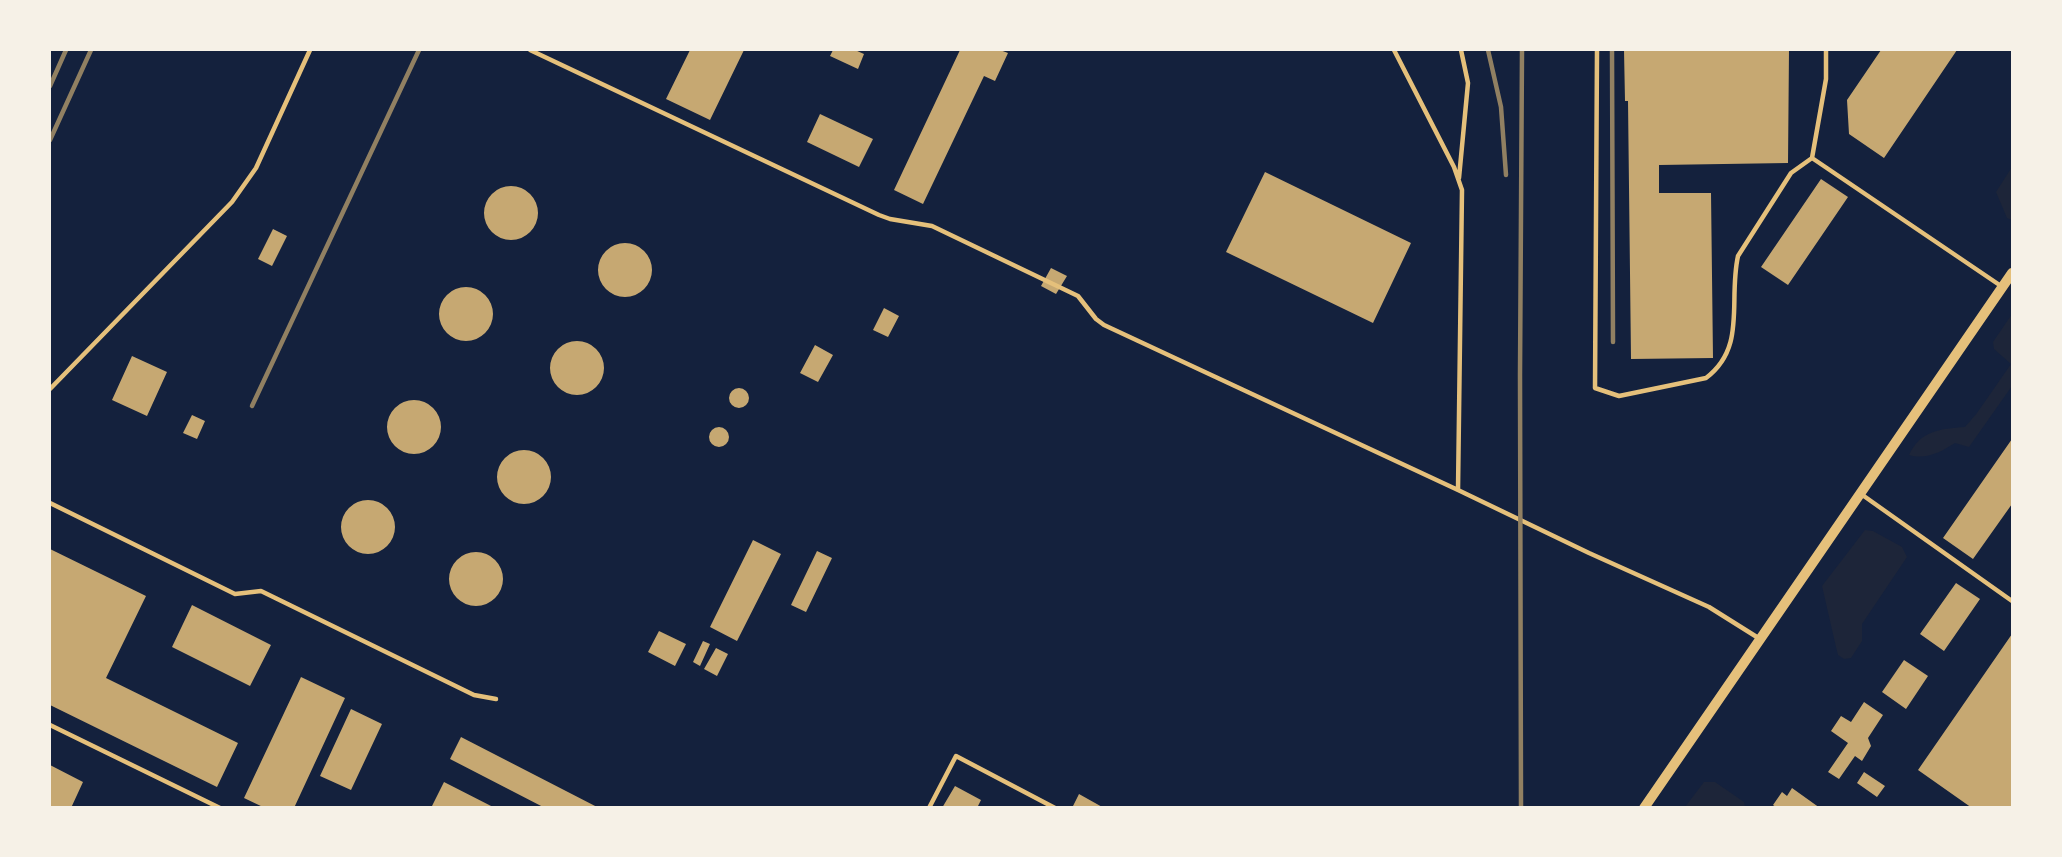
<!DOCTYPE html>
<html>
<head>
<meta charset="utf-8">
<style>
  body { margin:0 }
  #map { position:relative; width:2062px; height:857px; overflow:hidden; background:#14213d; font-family:"DejaVu Sans",sans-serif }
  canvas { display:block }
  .frame { position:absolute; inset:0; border:51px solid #f6f1e7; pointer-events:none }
</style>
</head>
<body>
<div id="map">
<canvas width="2062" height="857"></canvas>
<div class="frame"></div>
</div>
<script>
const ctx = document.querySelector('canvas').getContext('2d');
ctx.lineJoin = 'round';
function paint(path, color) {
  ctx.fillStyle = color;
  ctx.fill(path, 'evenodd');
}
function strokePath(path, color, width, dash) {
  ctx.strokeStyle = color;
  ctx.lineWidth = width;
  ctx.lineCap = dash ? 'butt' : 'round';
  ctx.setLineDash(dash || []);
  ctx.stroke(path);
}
paint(new Path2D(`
  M 2012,167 L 2012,220 L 2007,218 L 1996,192 Z
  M 2012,314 L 2012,386 L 1969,447 L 1955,443 C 1941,452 1926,460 1909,455 C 1921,430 1940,429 1965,427 L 1977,413 L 2011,364 L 1994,349 L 1993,342 Z
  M 1865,530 L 1873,531 L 1902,547 L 1907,557 L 1862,624 L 1862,641 L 1851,658 L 1844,659 L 1838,655 L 1836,647 L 1822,586 Z
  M 1704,782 L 1715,782 L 1744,802 L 1745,807 L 1685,807 Z`), '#1d2539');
paint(new Path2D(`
  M 690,50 L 744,50 L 710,120 L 666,99 Z
  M 833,50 L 855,50 L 864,54 L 858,69 L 830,56 Z
  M 960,50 L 1000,50 L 1008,53 L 995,81 L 984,76 L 923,204 L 894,190 Z
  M 1624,50 L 1789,50 L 1788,163 L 1659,165 L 1659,193 L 1711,193 L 1713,358 L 1631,359 L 1628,101 L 1625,101 Z
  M 1881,50 L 1957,50 L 1884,158 L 1849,134 L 1847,100 Z
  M 820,114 L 873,139 L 859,167 L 807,142 Z
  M 1265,172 L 1411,243 L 1373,323 L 1226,252 Z
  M 1821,179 L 1848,197 L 1788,285 L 1761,267 Z
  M484 213a27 27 0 1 1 54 0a27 27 0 1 1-54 0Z
  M 273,229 L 287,236 L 272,266 L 258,259 Z
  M598 270a27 27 0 1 1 54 0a27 27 0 1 1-54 0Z
  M 1051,268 L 1067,276 L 1056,294 L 1041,286 Z
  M439 314a27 27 0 1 1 54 0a27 27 0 1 1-54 0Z
  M 884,308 L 899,316 L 888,337 L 873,330 Z
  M550 368a27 27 0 1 1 54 0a27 27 0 1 1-54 0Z
  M 815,345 L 833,355 L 818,382 L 800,373 Z
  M 132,356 L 167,372 L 147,416 L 112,400 Z
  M729 398a10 10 0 1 1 20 0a10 10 0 1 1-20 0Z
  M387 427a27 27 0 1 1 54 0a27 27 0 1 1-54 0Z
  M 192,415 L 205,421 L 197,439 L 183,433 Z
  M709 437a10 10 0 1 1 20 0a10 10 0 1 1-20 0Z
  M 2012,439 L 2012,504 L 1973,559 L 1943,538 Z
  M497 477a27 27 0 1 1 54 0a27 27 0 1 1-54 0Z
  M341 527a27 27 0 1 1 54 0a27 27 0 1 1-54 0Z
  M 753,540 L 781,554 L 737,641 L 710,627 Z
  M 50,549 L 146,596 L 106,678 L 238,743 L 217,787 L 50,705 Z
  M 817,551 L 832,558 L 806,612 L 791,605 Z
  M449 579a27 27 0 1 1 54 0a27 27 0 1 1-54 0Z
  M 1956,583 L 1980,599 L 1944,651 L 1920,634 Z
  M 192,605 L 271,645 L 250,686 L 172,647 Z
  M 659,631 L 686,644 L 675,666 L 648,652 Z
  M 2012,634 L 2012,808 L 1972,808 L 1918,770 Z
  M 703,641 L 710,644 L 700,666 L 693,662 Z
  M 716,648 L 728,654 L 717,676 L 704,669 Z
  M 1904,660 L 1928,676 L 1906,709 L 1882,692 Z
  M 301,677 L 345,698 L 294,808 L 265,808 L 244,798 Z
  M 1864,702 L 1883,715 L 1868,738 L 1871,746 L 1862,761 L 1855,756 L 1839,779 L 1828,772 L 1848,743 L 1831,731 L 1841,716 L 1851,722 Z
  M 351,709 L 382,724 L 351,790 L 320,776 Z
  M 461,737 L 599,808 L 545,808 L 450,759 Z
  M 50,765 L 83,782 L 71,808 L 50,808 Z
  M 1864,772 L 1885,786 L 1877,797 L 1857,783 Z
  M 444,782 L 495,808 L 431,808 Z
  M 955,786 L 981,800 L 977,808 L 942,808 Z
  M 1792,788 L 1820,808 L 1777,808 L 1773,805 L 1782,792 L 1787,796 Z
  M 1079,794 L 1104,808 L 1072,808 Z`), '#c6a872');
strokePath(new Path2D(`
  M 530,50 L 879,215 L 890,219 L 932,226 L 1078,296 L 1096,319 L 1104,325 L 1458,490 L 1589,553 L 1709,607 L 1760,639
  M 1394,50 L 1454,167 L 1462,190 L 1458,490
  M 1597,50 L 1595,388 L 1619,396 L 1706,378 C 1747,347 1728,301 1738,256 L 1791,173 L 1812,158 L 1826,79 L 1826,50
  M 1812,158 L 2001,286
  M 1459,178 L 1468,83 L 1461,50
  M 50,389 L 232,202 L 256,168 L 310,50
  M 1861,494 L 2012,601
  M 50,503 L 235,594 L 261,591 L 474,695 L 496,699
  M 50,725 L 220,808
  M 929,808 L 956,756 L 1055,808`), '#e5c07b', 4.5);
strokePath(new Path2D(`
  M 1644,808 L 2012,273`), '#e5c07b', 10);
strokePath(new Path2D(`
  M 1488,50 L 1501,107 L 1506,175
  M 1612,50 L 1613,342
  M 50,86 L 66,50
  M 50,140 L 91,50
  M 252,406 L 419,50
  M 1521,808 L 1520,374 L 1522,50`), '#918062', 4.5);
</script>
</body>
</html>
